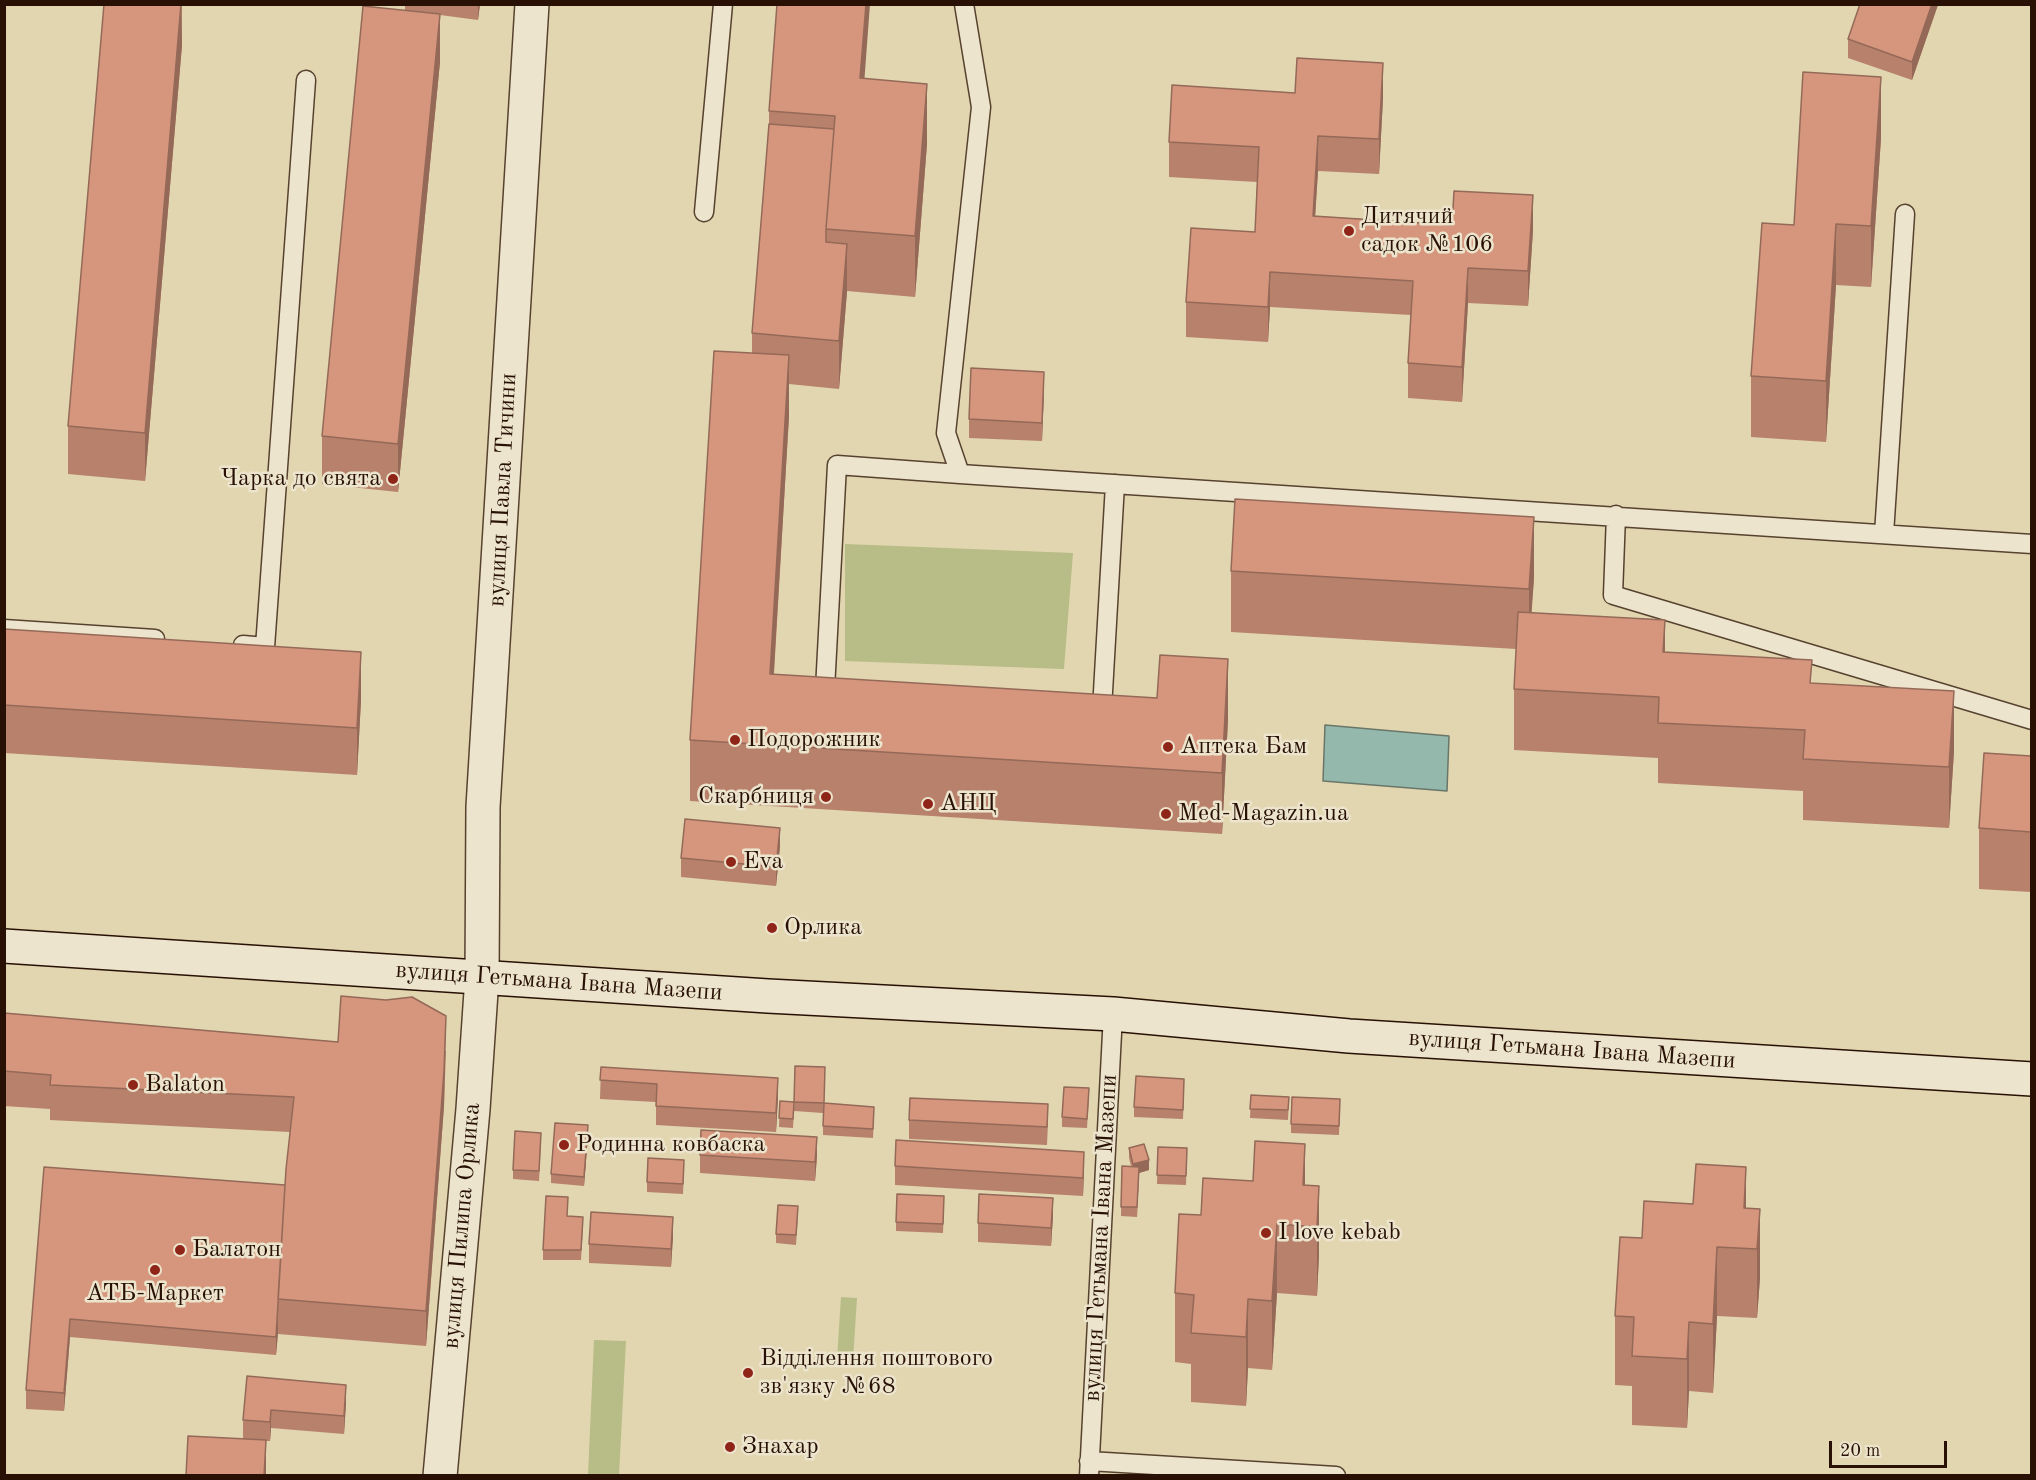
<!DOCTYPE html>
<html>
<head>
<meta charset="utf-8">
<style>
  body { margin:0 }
  #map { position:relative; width:2036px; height:1480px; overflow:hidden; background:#e1d6b0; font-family:"Old Standard TT",serif }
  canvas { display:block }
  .frame { position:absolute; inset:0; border:6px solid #281104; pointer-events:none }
  .scale { position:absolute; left:1829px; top:1441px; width:118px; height:27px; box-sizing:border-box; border:3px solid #281104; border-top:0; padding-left:8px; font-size:18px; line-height:21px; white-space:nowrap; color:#281104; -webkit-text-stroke:4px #ece4cc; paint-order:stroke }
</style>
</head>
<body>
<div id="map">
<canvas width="2036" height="1480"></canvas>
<div class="frame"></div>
<div class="scale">20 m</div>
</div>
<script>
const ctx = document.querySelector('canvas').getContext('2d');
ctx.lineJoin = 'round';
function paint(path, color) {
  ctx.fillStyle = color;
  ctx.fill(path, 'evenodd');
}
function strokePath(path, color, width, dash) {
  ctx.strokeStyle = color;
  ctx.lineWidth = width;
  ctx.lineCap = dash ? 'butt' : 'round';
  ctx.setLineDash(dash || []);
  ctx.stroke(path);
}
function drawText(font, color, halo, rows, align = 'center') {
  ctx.font = font + ' "Old Standard TT",serif';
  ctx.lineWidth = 5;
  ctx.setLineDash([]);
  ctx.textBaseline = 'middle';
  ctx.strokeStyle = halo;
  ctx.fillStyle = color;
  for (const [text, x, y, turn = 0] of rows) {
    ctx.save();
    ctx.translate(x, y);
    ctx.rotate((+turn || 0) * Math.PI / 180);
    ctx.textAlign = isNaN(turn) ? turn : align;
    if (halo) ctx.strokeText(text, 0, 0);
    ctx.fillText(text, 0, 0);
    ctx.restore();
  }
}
paint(new Path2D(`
  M 845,544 L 1073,553 L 1064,669 L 845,661 Z
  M 841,1297 L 857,1298 L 853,1360 L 837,1359 Z
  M 594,1340 L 626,1341 L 619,1475 L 588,1475 Z`), '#b8bc87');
const water = new Path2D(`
  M 1325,725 L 1449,736 L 1447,791 L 1323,781 Z`);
paint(water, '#94b9ac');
strokePath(water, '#697669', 1.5);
const lane = new Path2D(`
  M 964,4 L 981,107 L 946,433 L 960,474 L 2032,544
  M 704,212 L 723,4
  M 1616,515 L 1613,595 L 2032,720
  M 1884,534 L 1905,214
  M 4,629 L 155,639
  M 243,645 L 265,647 L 306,80
  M 838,690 L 825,689 L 837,465 L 960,474
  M 1093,709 L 1102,709 L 1115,484
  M 1089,1461 L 1336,1476
  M 1089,1476 L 1113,1014`);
const street = new Path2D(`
  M 440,1476 L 473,1109 L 482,977 L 483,807 L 532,4`);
const secondary = new Path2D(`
  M 4,946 L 768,996 L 1113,1014 L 1349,1036 L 2032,1079`);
strokePath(lane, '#56422f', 21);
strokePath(street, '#56422f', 36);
strokePath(secondary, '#281104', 36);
strokePath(lane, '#ece4cc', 18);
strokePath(street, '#ece4cc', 33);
strokePath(secondary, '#ece4cc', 33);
paint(new Path2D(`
  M 182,4 L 182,45 L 145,481 L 68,474 L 68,426 Z
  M 405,4 L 480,4 L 478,20 L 440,15 L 440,62 L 398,492 L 322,484 L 322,436 L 405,10 Z
  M 1938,4 L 1912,80 L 1848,58 L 1848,39 Z
  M 865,78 L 927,144 L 915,297 L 847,291 L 839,389 L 789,384 L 789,416 L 774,674 L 1228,720 L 1222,834 L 690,801 L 690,740 L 752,353 L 752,333 L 769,124 L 769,111 Z
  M 1383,98 L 1379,174 L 1318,171 L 1315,216 L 1533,230 L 1528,306 L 1468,303 L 1462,402 L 1408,398 L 1408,363 L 1411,315 L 1270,307 L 1268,342 L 1186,337 L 1186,302 L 1255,232 L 1257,182 L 1169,177 L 1169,142 Z
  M 1881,138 L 1871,287 L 1836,285 L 1826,442 L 1751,437 L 1751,376 L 1794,225 Z
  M 1044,390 L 1042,441 L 969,438 L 969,419 Z
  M 1231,571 L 1534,578 L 1531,612 L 1665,652 L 1812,683 L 1954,751 L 1949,828 L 1803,820 L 1803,791 L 1658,783 L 1658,758 L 1514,750 L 1514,689 L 1516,649 L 1231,632 Z
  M 4,629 L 361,700 L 357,775 L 4,753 Z
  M 2031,756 L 2031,892 L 1979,889 L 1979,828 Z
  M 780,846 L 776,886 L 681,877 L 681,858 Z
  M 4,1013 L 446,1051 L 444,1106 L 426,1346 L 278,1334 L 278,1333 L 276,1355 L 70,1337 L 64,1411 L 26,1409 L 26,1390 L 44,1167 L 285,1185 L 290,1132 L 50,1120 L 50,1109 L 4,1106 Z
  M 795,1066 L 824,1103 L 874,1116 L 873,1138 L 823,1135 L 823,1113 L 794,1111 Z
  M 601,1067 L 778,1097 L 776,1132 L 656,1125 L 656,1102 L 600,1099 Z
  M 1184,1089 L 1183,1119 L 1134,1117 L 1134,1107 Z
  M 1251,1095 L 1289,1097 L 1288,1120 L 1250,1118 Z
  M 1089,1098 L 1087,1128 L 1062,1127 L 1062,1117 Z
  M 1340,1099 L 1339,1135 L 1291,1133 L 1291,1124 Z
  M 780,1101 L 794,1111 L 793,1128 L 779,1127 Z
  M 909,1120 L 1048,1123 L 1047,1145 L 909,1139 Z
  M 588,1135 L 584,1186 L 551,1183 L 551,1174 Z
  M 541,1142 L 539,1181 L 513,1179 L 513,1170 Z
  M 1158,1147 L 1187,1148 L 1186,1185 L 1157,1184 Z
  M 1129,1148 L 1149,1170 L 1139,1173 L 1137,1217 L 1121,1216 L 1122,1166 L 1131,1166 L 1129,1158 Z
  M 700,1155 L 817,1156 L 815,1181 L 700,1173 Z
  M 895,1166 L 1084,1170 L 1083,1196 L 895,1185 Z
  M 684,1170 L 683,1194 L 647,1192 L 647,1182 Z
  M 1305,1185 L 1319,1186 L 1319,1255 L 1317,1296 L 1277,1293 L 1272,1370 L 1248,1368 L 1246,1406 L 1191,1402 L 1191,1364 L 1175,1362 L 1175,1293 L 1201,1215 Z
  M 944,1206 L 943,1233 L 896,1231 L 896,1222 Z
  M 1746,1208 L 1760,1209 L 1760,1278 L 1757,1318 L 1717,1316 L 1713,1393 L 1689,1391 L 1687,1428 L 1632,1425 L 1632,1386 L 1615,1385 L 1615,1316 L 1642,1238 Z
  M 798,1215 L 796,1245 L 776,1243 L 776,1234 Z
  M 568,1216 L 583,1226 L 581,1260 L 543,1260 L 543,1250 Z
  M 1053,1216 L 1051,1246 L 978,1242 L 978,1223 Z
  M 673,1236 L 671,1267 L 589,1263 L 589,1244 Z
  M 247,1376 L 346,1403 L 344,1434 L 271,1428 L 270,1441 L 266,1441 L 266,1476 L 243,1438 L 243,1420 Z`), '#b7816c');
paint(new Path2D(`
  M 181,4 L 182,45 L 145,481 L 145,433 Z
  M 478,4 L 480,4 L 478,20 Z
  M 866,4 L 870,4 L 860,139 L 860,78 Z
  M 1932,4 L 1938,4 L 1938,5 L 1912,80 L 1912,62 Z
  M 440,14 L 440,62 L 398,492 L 398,444 Z
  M 1383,63 L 1383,98 L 1379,174 L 1379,139 Z
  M 1881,77 L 1881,138 L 1871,287 L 1871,226 Z
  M 927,84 L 927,144 L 915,297 L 915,236 Z
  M 1318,136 L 1318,171 L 1313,251 L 1313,216 Z
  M 1533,195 L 1533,230 L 1528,306 L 1528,271 Z
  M 1836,224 L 1836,285 L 1826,442 L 1826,381 Z
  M 847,244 L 847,292 L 839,389 L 839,341 Z
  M 1468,268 L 1468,303 L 1462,402 L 1462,367 Z
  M 1270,272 L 1270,307 L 1268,342 L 1268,307 Z
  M 789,355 L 789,416 L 770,735 L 770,674 Z
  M 1044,372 L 1044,390 L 1042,441 L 1042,423 Z
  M 1534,517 L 1534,578 L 1529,650 L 1529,589 Z
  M 1665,620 L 1665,680 L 1663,652 Z
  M 361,652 L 361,700 L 357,775 L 357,728 Z
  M 1228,659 L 1228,720 L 1222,834 L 1222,773 Z
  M 1954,691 L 1954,751 L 1949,828 L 1949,767 Z
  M 780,828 L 780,846 L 776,886 L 776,867 Z
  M 446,1016 L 444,1106 L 426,1346 L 426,1311 Z
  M 778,1078 L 778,1097 L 776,1132 L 776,1113 Z
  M 588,1125 L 588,1135 L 584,1186 L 584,1177 Z
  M 817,1137 L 817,1156 L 815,1181 L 815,1162 Z
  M 1305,1144 L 1305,1213 L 1303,1185 Z
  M 1084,1152 L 1084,1170 L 1083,1196 L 1083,1178 Z
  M 1149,1160 L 1149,1170 L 1139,1173 L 1137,1217 L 1138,1173 L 1133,1174 L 1133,1164 Z
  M 1746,1167 L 1746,1236 L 1744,1208 Z
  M 1319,1186 L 1319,1255 L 1317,1296 L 1317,1227 Z
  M 1053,1198 L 1053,1216 L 1051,1246 L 1051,1228 Z
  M 1760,1209 L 1760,1278 L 1757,1318 L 1757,1249 Z
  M 673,1217 L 673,1236 L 671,1267 L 671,1249 Z
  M 1277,1224 L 1277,1293 L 1272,1370 L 1272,1301 Z
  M 1717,1247 L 1717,1316 L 1713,1393 L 1713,1324 Z
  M 1248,1299 L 1248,1368 L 1246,1406 L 1246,1337 Z
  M 278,1314 L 278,1333 L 276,1355 L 276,1337 Z
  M 70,1319 L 70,1337 L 64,1411 L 64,1393 Z
  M 1689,1322 L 1689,1391 L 1687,1428 L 1687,1359 Z
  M 346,1385 L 346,1403 L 344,1434 L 344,1416 Z
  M 271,1410 L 271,1428 L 270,1441 L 270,1422 Z
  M 266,1440 L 266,1476 L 264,1476 Z`), '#956958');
const building = new Path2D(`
  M 104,4 L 181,4 L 145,433 L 68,426 Z
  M 777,4 L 866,4 L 860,78 L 927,84 L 915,236 L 826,229 L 835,116 L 769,111 Z
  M 1860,4 L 1932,4 L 1912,62 L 1848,39 Z
  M 363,6 L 440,14 L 398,444 L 322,436 Z
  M 1297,58 L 1383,63 L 1379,139 L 1318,136 L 1313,216 L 1452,225 L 1454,191 L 1533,195 L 1528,271 L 1468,268 L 1462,367 L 1408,363 L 1413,281 L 1270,272 L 1268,307 L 1186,302 L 1191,228 L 1255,232 L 1259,147 L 1169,142 L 1172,85 L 1295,93 Z
  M 1803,72 L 1881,77 L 1871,226 L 1836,224 L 1826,381 L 1751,376 L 1762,223 L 1794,225 Z
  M 769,124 L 834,129 L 826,229 L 826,242 L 847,244 L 839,341 L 752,333 Z
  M 714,351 L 789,355 L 770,674 L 1157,698 L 1160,655 L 1228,659 L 1222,773 L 690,740 Z
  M 971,368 L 1044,372 L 1042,423 L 969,419 Z
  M 1235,499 L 1534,517 L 1529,589 L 1231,571 Z
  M 1518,612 L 1665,620 L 1663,652 L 1812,660 L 1810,683 L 1954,691 L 1949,767 L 1803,759 L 1805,730 L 1658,723 L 1659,697 L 1514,689 Z
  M 4,629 L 361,652 L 357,728 L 4,705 Z
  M 1984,753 L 2031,756 L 2031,832 L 1979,828 Z
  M 685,819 L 780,828 L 776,867 L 681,858 Z
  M 341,996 L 386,1000 L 412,997 L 446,1016 L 444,1071 L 426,1311 L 278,1299 L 286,1169 L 294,1097 L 50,1085 L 51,1075 L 4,1071 L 4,1013 L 338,1042 Z
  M 795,1066 L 825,1067 L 824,1103 L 794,1102 Z
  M 601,1067 L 778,1078 L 776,1113 L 656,1106 L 657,1084 L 600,1080 Z
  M 1136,1076 L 1184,1079 L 1183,1110 L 1134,1107 Z
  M 1064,1087 L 1089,1088 L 1087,1119 L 1062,1117 Z
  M 1251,1095 L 1289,1097 L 1288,1110 L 1250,1109 Z
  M 1292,1097 L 1340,1099 L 1339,1126 L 1291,1124 Z
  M 910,1098 L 1048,1104 L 1047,1127 L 909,1120 Z
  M 780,1101 L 794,1102 L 793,1119 L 779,1118 Z
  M 824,1103 L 874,1107 L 873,1129 L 823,1126 Z
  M 555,1123 L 588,1125 L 584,1177 L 551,1174 Z
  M 701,1130 L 817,1137 L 815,1162 L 700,1155 Z
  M 515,1131 L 541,1133 L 539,1171 L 513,1170 Z
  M 896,1140 L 1084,1152 L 1083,1178 L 895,1166 Z
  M 1255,1141 L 1305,1144 L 1303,1185 L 1319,1186 L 1317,1227 L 1277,1224 L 1272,1301 L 1248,1299 L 1246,1337 L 1191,1333 L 1194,1295 L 1175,1293 L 1179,1214 L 1201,1215 L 1203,1178 L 1253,1181 Z
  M 1144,1144 L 1149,1160 L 1133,1164 L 1129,1148 Z
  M 1158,1147 L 1187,1148 L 1186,1176 L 1157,1175 Z
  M 648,1158 L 684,1160 L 683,1184 L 647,1182 Z
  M 1696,1164 L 1746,1167 L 1744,1208 L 1760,1209 L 1757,1249 L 1717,1247 L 1713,1324 L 1689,1322 L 1687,1359 L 1632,1356 L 1634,1317 L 1615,1316 L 1620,1237 L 1642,1238 L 1644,1201 L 1693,1204 Z
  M 1122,1166 L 1139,1167 L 1137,1207 L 1121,1207 Z
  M 44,1167 L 285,1185 L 276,1337 L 70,1319 L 64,1393 L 26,1390 Z
  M 897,1194 L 944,1196 L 943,1224 L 896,1222 Z
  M 979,1194 L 1053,1198 L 1051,1228 L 978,1223 Z
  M 546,1196 L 568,1197 L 567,1216 L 583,1217 L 581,1250 L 543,1250 Z
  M 778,1205 L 798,1206 L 796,1235 L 776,1234 Z
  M 591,1212 L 673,1217 L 671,1249 L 589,1244 Z
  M 247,1376 L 346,1385 L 344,1416 L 271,1410 L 270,1422 L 243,1420 Z
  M 188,1436 L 266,1440 L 264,1476 L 186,1476 Z`);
paint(building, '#d5967d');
strokePath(building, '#956958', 1.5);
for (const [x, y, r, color] of [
  [1349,231,6,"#8f2418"],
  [393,479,6,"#8f2418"],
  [735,740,6,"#8f2418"],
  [1168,747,6,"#8f2418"],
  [826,797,6,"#8f2418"],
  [928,804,6,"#8f2418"],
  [1166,814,6,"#8f2418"],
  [731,862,6,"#8f2418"],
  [772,928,6,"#8f2418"],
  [133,1085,6,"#8f2418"],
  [564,1145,6,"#8f2418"],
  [1266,1233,6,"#8f2418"],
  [180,1250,6,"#8f2418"],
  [155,1270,6,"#8f2418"],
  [748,1373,6,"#8f2418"],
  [730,1447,6,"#8f2418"]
]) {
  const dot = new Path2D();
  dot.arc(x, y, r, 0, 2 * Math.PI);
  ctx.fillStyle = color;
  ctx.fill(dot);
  strokePath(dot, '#ece4cc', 2);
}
drawText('24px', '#281104', '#ece4cc', [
  ["Дитячий",1361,217],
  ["садок №106",1361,245],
  ["Чарка до свята",381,479,"right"],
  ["Подорожник",747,740],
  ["Аптека Бам",1180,747],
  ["Скарбниця",814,797,"right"],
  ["АНЦ",940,804],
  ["Med-Magazin.ua",1178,814],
  ["Eva",743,862],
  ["Орлика",784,928],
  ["Balaton",145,1085],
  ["Родинна ковбаска",576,1145],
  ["I love kebab",1278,1233],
  ["Балатон",192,1250],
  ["АТБ-Маркет",155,1294,"center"],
  ["Відділення поштового",760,1359],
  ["зв'язку №68",760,1387],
  ["Знахар",742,1447]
], 'left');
drawText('24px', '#281104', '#ece4cc', [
  ["вулиця Павла Тичини",503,490,-87],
  ["вулиця Гетьмана Івана Мазепи",559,982,4],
  ["вулиця Гетьмана Івана Мазепи",1572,1050,4],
  ["вулиця Пилипа Орлика",462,1226,-85],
  ["вулиця Гетьмана Івана Мазепи",1101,1238,-87]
]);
</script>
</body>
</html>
